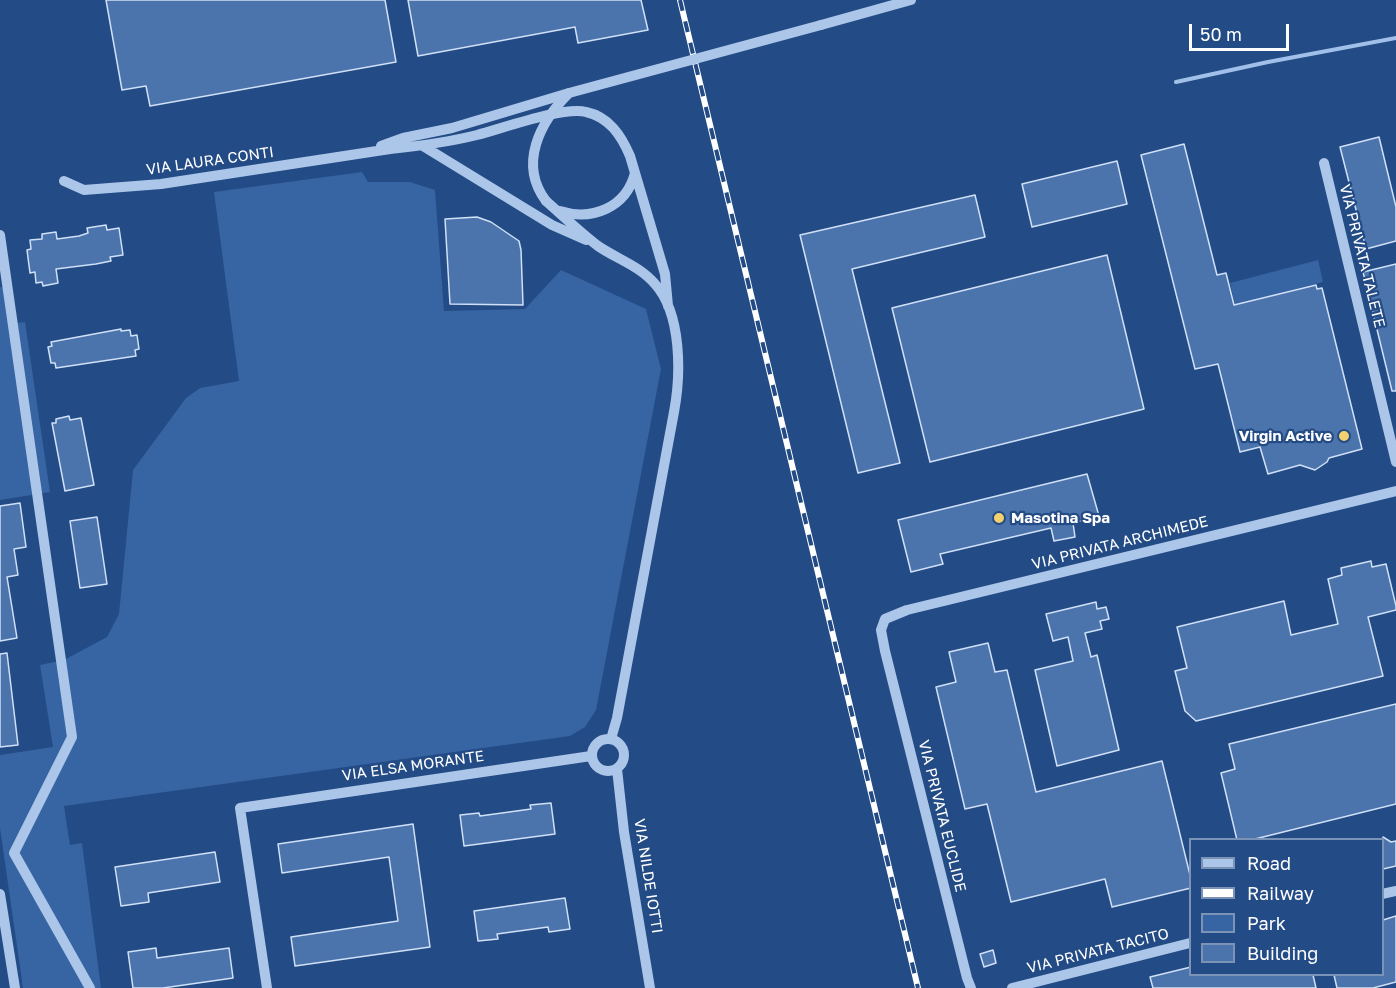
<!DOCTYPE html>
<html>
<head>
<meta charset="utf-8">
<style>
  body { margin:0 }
  #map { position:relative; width:1396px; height:988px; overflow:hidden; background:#234b85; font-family:"Golos Text",sans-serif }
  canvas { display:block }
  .legend { position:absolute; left:1189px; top:838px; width:195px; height:138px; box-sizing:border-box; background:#234b85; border:2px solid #7b93b6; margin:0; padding:8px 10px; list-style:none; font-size:18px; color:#fff }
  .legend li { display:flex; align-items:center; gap:12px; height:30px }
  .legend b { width:30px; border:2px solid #7b93b6 }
  .scale { position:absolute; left:1189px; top:24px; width:100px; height:27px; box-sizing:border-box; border:3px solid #fff; border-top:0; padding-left:8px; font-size:18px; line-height:21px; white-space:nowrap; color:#fff; -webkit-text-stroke:4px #234b85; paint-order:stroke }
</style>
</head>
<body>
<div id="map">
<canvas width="1396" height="988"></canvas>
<ul class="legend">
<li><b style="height:8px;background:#acc6e9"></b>Road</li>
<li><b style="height:8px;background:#fff"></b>Railway</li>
<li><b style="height:16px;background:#3764a2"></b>Park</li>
<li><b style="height:16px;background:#4b74ad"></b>Building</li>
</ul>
<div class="scale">50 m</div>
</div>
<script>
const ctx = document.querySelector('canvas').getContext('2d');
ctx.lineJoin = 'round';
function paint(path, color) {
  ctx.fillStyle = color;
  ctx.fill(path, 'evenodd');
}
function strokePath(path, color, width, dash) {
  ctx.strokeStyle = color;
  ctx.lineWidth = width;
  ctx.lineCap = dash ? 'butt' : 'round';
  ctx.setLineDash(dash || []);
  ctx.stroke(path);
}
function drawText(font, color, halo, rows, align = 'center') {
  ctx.font = font + ' "Golos Text",sans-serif';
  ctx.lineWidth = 4.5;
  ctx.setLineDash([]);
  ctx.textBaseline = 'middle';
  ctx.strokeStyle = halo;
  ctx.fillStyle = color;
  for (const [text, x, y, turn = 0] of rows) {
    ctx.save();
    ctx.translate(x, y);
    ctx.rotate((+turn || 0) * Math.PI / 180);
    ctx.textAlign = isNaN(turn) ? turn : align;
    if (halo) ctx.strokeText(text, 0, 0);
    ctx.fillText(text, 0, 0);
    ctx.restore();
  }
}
paint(new Path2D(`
  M 362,172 L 368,182 L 410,182 L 435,190 L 444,311 L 525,309 L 561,270 L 646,309 L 661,369 L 596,710 L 585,727 L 570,736 L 64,806 L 70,845 L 82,843 L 101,988 L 23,988 L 0,828 L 0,755 L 53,747 L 40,665 L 64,660 L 107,637 L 119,614 L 133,470 L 186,398 L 200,388 L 239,381 L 214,192 Z
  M 1318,260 L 1323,282 L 1235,305 L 1230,283 Z
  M 0,287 L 11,288 L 16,323 L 25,322 L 50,492 L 0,500 Z`), '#3764a2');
strokePath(new Path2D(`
  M 1176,82 L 1268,62 L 1396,38`), '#a0c0ea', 4);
const building = new Path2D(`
  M 106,0 L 385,0 L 396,62 L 150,106 L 146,86 L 122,90 Z
  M 408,0 L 641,0 L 648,30 L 578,43 L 575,27 L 418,56 Z
  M 1379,137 L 1396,207 L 1396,241 L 1366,249 L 1340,147 Z
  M 1184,144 L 1217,275 L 1226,273 L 1234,305 L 1316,285 L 1317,289 L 1322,288 L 1362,449 L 1329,458 L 1327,462 L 1315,470 L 1300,465 L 1268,474 L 1260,447 L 1240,452 L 1218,364 L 1195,369 L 1141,155 Z
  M 1117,161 L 1127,204 L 1032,227 L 1022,184 Z
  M 975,195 L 985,237 L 852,269 L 900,463 L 858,473 L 800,235 Z
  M 477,217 L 491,222 L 519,241 L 521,250 L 523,305 L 450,304 L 445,219 Z
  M 106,225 L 107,230 L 119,228 L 123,255 L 110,257 L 111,261 L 96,264 L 56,269 L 58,283 L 43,286 L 42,282 L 36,283 L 35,272 L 30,273 L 27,250 L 31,249 L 30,240 L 42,239 L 42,234 L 56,232 L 57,239 L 79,236 L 88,233 L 87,228 Z
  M 1107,255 L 1144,409 L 930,462 L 892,308 Z
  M 1396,264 L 1396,391 L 1392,391 L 1363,272 Z
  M 121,329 L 121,331 L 130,330 L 131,336 L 137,335 L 139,349 L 135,350 L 136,356 L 56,368 L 55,363 L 51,363 L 48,347 L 52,346 L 51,342 Z
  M 69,416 L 70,420 L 81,418 L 94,485 L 65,491 L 52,423 L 56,423 L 56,419 Z
  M 1087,474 L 1099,516 L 1073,523 L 1075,537 L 1054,541 L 1051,528 L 940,554 L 943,564 L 911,572 L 898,520 Z
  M 20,503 L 26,547 L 14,549 L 18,575 L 7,577 L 17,638 L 0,641 L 0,506 Z
  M 97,517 L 107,584 L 80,588 L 70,521 Z
  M 1371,561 L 1372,567 L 1386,564 L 1396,606 L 1396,610 L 1368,617 L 1383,676 L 1196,721 L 1185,711 L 1175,671 L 1187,668 L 1177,627 L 1284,601 L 1291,635 L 1338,624 L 1328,579 L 1342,575 L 1341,568 Z
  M 1096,602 L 1097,609 L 1106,607 L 1109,619 L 1100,621 L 1102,629 L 1085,633 L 1091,657 L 1097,655 L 1119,750 L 1057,766 L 1035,670 L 1073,661 L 1068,637 L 1053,641 L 1046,614 Z
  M 988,643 L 995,672 L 1007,670 L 1036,792 L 1162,761 L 1191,879 L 1191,888 L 1112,907 L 1105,879 L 1011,902 L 987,804 L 965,809 L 936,687 L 956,682 L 949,652 Z
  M 7,653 L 18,745 L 0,747 L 0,654 Z
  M 1396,704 L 1396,804 L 1251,840 L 1237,840 L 1221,773 L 1235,769 L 1229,744 Z
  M 551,803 L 555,834 L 464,846 L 460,815 L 479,813 L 480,816 L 531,809 L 530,805 Z
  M 413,824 L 430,947 L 295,966 L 291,937 L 398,921 L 389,857 L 282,873 L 278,844 Z
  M 1383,837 L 1391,842 L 1396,841 L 1396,866 L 1383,869 Z
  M 215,852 L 220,882 L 148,893 L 149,902 L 121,906 L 115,867 Z
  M 565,898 L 570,929 L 549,932 L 548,927 L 497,934 L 498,939 L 478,941 L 474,911 Z
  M 1396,916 L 1396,982 L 1373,988 L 1337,988 L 1334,975 L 1383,975 L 1383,920 Z
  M 156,948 L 157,958 L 229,948 L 233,978 L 163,988 L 133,988 L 128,952 Z
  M 993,950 L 996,963 L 984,967 L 980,954 Z
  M 1191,967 L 1191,975 L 1313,975 L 1316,988 L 1153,988 L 1150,977 Z`);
paint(building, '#4b74ad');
strokePath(building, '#d0e0f7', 1.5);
strokePath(new Path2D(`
  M 821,25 L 911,0
  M 381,146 L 403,138 L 452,128 L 569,93
  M 423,146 L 552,225 L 586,240
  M 1324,163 L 1396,462
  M 64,181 L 84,190 L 161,184 L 390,149 C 419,146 449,142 477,135 C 501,129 564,106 586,112 C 609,117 621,135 630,156 L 665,274 L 668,306
  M 546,201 C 563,216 580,232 598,246 C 617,259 640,266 655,284 C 682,314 681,375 674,412 L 617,718 L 611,739
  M 560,211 C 592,221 626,208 635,173
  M 0,235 L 72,737 L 14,853 L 90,988
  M592 755a16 16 0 1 1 32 0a16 16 0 1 1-32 0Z
  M 617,769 L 624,832 L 650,988
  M 0,894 L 15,988
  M 1382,894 L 1396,891
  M 267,988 L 240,808 L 591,756
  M 971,988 L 967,978 L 885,651 L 881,630 L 885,619 L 907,610 L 1396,491
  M 1012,988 L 1190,943`), '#acc6e9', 10);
const rail = new Path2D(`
  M 680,0 L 918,988`);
strokePath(rail, '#fff', 6);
strokePath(rail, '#234b85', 4, [11]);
strokePath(new Path2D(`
  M 546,201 C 518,164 540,122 569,93 L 821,25`), '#acc6e9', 10);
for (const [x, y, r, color] of [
  [1344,436,6,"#f4d16f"],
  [999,518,6,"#f4d16f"]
]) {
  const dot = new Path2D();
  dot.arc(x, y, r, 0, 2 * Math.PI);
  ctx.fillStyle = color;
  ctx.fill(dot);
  strokePath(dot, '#234b85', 2);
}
drawText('15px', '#fff', '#234b85', [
  ["VIA LAURA CONTI",210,161,-8],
  ["VIA PRIVATA TALETE",1362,256,76],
  ["VIA PRIVATA ARCHIMEDE",1120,543,-14],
  ["VIA ELSA MORANTE",413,766,-8],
  ["VIA PRIVATA EUCLIDE",942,816,76],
  ["VIA NILDE IOTTI",648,876,81],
  ["VIA PRIVATA TACITO",1098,951,-14]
]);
drawText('bold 15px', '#fff', '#234b85', [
  ["Virgin Active",1332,436],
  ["Masotina Spa",1011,518,"left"]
], 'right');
</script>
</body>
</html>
